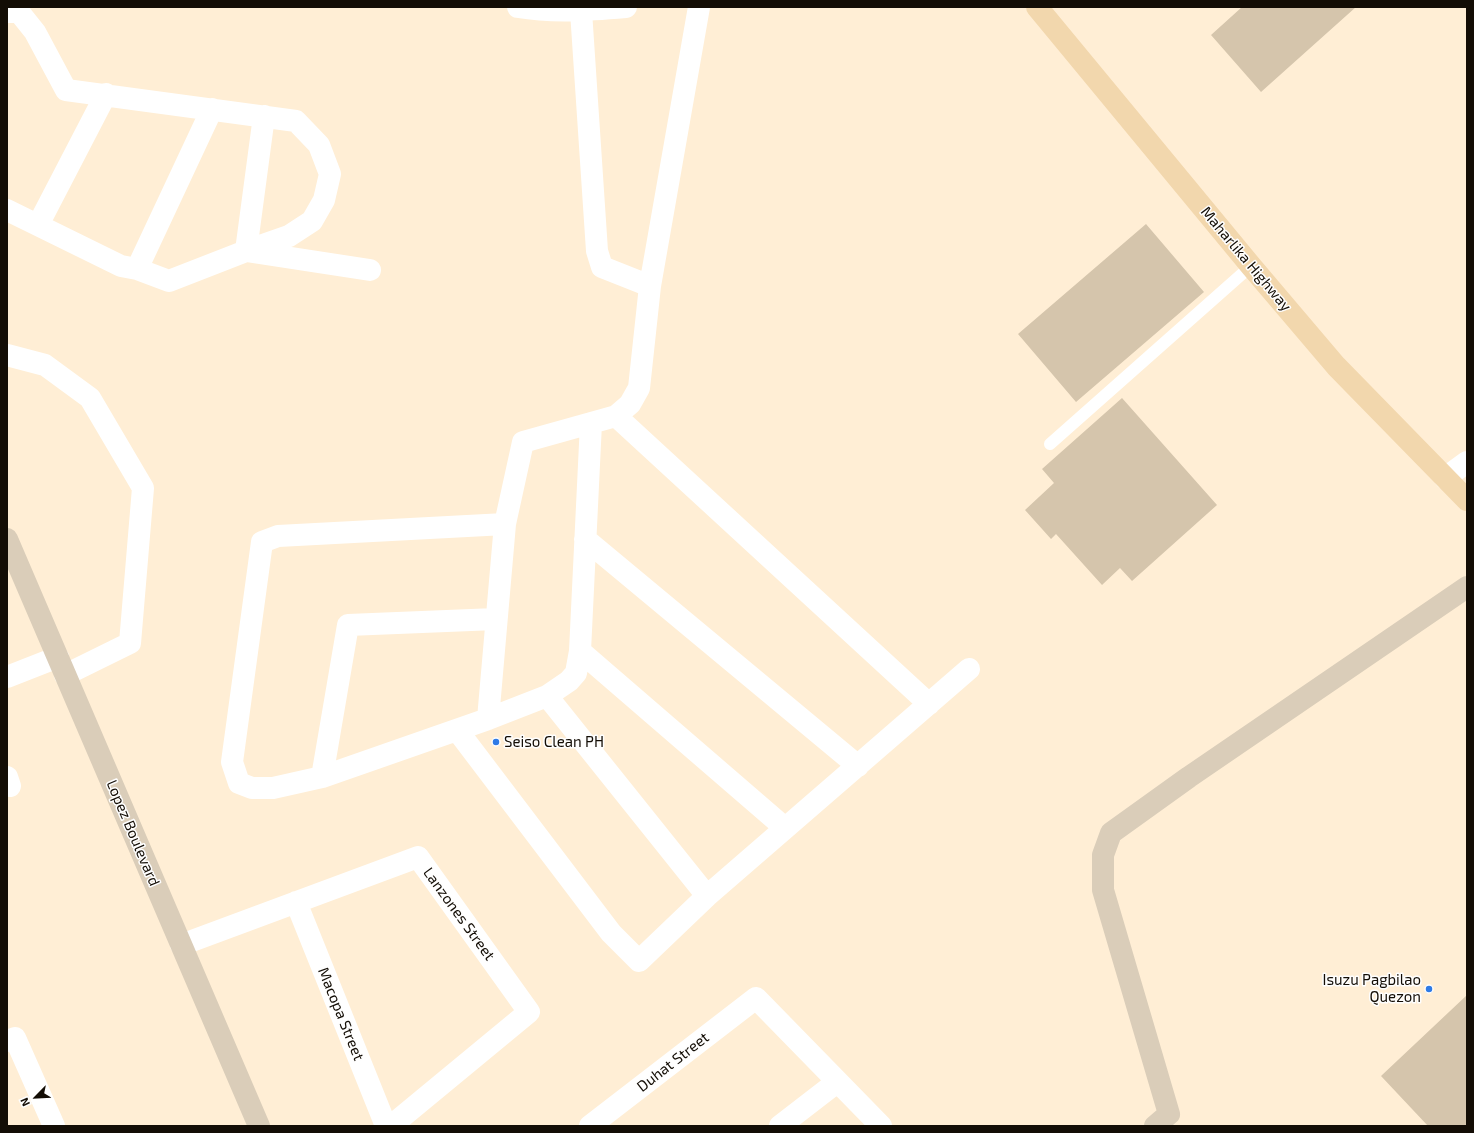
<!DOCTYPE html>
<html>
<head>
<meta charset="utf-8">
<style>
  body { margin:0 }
  #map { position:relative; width:1474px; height:1133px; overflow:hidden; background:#ffeed5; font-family:"Exo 2",sans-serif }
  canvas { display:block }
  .frame { position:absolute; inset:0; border:8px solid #130d05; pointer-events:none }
  .north { position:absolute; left:16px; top:1077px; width:40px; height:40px; -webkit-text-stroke:3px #fefefe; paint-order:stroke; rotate:246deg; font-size:11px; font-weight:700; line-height:16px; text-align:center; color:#130d05 }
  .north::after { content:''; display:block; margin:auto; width:14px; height:18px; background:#130d05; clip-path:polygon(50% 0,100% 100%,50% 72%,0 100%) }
</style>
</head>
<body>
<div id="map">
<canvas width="1474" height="1133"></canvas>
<div class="frame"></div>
<div class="north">N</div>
</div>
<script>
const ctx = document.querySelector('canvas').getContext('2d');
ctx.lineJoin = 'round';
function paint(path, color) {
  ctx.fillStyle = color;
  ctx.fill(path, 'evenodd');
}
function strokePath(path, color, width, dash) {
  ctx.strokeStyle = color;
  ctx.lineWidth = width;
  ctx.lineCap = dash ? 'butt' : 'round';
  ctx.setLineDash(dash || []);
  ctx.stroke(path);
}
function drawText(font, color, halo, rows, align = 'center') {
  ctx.font = font + ' "Exo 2",sans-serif';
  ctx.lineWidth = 3;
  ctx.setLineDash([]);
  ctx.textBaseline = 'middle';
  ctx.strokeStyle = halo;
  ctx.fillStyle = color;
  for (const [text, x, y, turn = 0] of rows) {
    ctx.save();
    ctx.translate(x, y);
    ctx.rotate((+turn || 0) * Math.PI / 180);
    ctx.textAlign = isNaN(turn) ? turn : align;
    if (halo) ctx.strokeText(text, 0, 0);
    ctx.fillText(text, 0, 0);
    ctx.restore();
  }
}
paint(new Path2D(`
  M 1242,7 L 1356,7 L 1261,92 L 1211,35 Z
  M 1146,224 L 1204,292 L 1076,402 L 1018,334 Z
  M 1122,398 L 1217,505 L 1132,581 L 1120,568 L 1102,585 L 1056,534 L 1051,539 L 1025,510 L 1054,483 L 1042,469 Z
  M 1467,995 L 1467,1126 L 1428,1126 L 1381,1076 Z`), '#d5c5ac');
strokePath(new Path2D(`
  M 1050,444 L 1251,266`), '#fff', 12);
strokePath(new Path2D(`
  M 518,7 C 554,13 590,10 626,7
  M 581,11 L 597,251 L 602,267 L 650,286
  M 7,12 L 19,12 L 35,32 L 66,90 L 296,121 L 319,145 L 330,174 L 324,200 L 312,221 L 289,236 L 246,251 L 370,270
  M 7,210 L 121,266 L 137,269 L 169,281 L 246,251 L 264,116
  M 38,225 L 106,94
  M 137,269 L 212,109
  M 7,355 L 45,365 L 90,398 L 143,488 L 130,643 L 65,675
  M 616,416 L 929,704
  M 1445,478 L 1467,462
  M 505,524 L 278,536 L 262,542 L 232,762 L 239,783 L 252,788 L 273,788 L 322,777 L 488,719 L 547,696 L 569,681 L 576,673 L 580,651 L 591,423
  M 585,539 L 858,766
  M 580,651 L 785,828
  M 7,677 L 58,657
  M 547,696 L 707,896
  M 488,719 L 505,524 L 523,442 L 616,416 L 630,404 L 639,388 L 650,286 L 699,7
  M 457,730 L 611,933 L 639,961 L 707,896 L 969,669
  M 7,777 L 10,786
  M 322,777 L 348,625 L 496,619
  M 296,902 L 386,1126
  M 181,945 L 418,857 L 529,1012 L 391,1126
  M 7,1041 L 15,1038 L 54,1126
  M 590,1126 L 756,998 L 881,1126
  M 780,1126 L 837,1082`), '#fff', 22);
strokePath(new Path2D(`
  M 7,539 L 259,1126
  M 1155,1126 L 1169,1114 L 1103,890 L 1103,855 L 1111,833 L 1189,777 L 1467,587`), '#dacdb9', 22);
strokePath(new Path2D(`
  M 1037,7 L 1251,266 L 1336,366 L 1467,500`), '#f2d7ad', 22);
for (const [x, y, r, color] of [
  [496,742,4,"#2e7ae6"],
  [1429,989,4,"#2e7ae6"]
]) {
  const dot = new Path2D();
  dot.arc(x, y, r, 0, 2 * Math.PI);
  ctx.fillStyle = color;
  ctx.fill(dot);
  strokePath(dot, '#fefefe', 1.5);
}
drawText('15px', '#130d05', '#fefefe', [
  ["Maharlika Highway",1246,259,50],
  ["Lopez Boulevard",133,833,67],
  ["Lanzones Street",459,914,54],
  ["Macopa Street",341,1014,68],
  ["Duhat Street",673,1062,-38]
]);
drawText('15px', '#130d05', '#fefefe', [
  ["Seiso Clean PH",504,742],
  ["Isuzu Pagbilao",1421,980,"right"],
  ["Quezon",1421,997,"right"]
], 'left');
</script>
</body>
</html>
